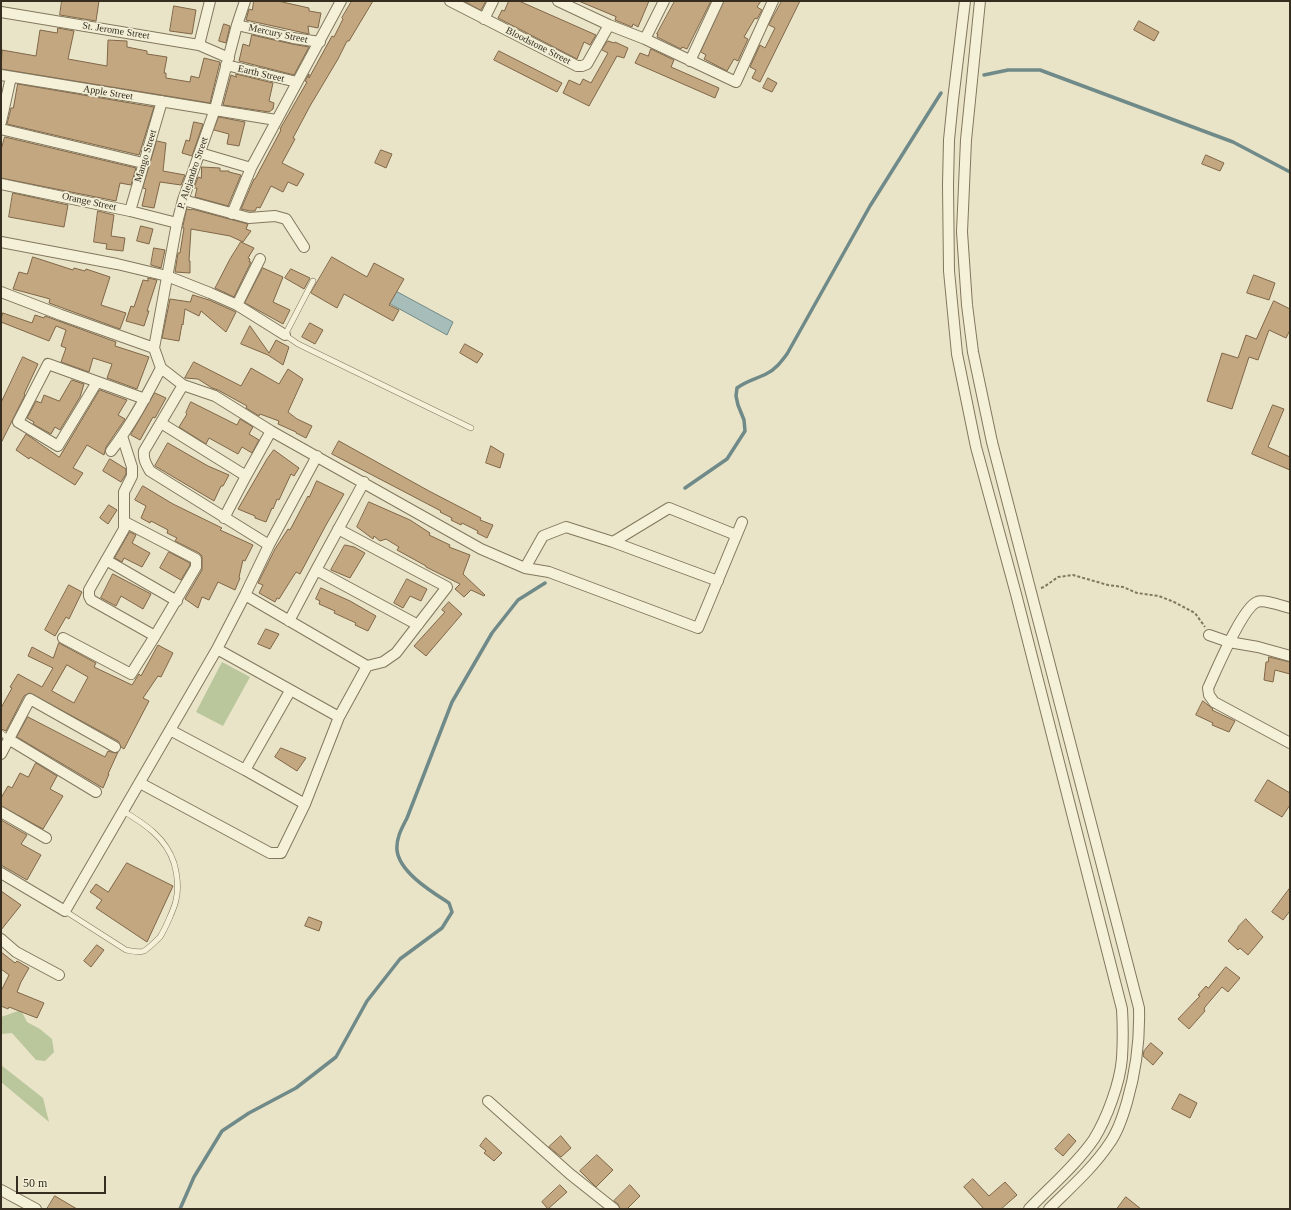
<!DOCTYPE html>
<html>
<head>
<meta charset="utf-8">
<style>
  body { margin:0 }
  #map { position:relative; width:1291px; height:1210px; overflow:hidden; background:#e9e4c7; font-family:Georgia,serif }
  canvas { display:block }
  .frame { position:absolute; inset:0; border:2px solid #342d20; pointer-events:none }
  .scale { position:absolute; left:16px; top:1176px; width:90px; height:18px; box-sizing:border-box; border:2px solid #342d20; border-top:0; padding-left:5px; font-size:12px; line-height:14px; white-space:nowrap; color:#342d20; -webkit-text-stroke:3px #f1eed5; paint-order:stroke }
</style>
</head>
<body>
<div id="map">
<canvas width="1291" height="1210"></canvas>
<div class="frame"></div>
<div class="scale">50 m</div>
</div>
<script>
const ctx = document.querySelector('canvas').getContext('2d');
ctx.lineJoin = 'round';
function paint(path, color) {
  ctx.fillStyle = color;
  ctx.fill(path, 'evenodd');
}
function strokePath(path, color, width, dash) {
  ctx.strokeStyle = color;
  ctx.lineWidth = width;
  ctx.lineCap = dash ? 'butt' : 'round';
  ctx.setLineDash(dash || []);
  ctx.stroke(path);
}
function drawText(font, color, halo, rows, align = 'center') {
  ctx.font = font + ' Georgia,serif';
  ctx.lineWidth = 3.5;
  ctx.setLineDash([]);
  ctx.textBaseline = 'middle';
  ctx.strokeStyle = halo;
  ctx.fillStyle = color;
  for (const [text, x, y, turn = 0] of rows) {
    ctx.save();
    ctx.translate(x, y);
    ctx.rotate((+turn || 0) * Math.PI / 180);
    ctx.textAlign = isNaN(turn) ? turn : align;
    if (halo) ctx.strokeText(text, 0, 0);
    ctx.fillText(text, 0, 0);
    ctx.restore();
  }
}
paint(new Path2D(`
  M 222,662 L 250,677 L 223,726 L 196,712 Z
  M 21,1010 L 27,1022 L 40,1029 L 52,1039 L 54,1052 L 45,1061 L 36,1060 L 12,1033 L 1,1034 L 1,1017 Z
  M 1,1065 L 43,1098 L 49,1122 L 1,1082 Z`), '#bac69c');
const water = new Path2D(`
  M 392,289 L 453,322 L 447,335 L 385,301 Z`);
paint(water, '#a7bdba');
strokePath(water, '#6f8a88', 1);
strokePath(new Path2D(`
  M 984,75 L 1008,70 L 1040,70 L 1233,142 L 1290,172
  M 685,488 L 727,459 L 745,431 L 744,420 L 738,405 L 736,396 L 737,388 C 746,381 756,379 766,374 C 775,370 781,362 787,354 L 870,206 L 941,93
  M 180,1209 L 194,1177 L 222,1131 L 249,1113 L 296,1088 L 336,1057 L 367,1001 L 400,959 L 442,928 L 452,912 L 449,903 C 432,892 399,872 397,850 C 396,838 402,828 407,818 L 452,702 L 492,633 L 518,600 L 545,583`), '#6f8a88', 3.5);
const building = new Path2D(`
  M 62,1 L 99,1 L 96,21 L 60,15 Z
  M 254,1 L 278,1 L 309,8 L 309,11 L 321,13 L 318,28 L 308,26 L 309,34 L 246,20 L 249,9 L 252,10 Z
  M 352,1 L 373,1 L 349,41 L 347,41 L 338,59 L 310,106 L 293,138 L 295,139 L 282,163 L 304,174 L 297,186 L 288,182 L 283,192 L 271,186 L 260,208 L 257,207 L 255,211 L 250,211 L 241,209 L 254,179 L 255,179 L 281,130 L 280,129 L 307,82 L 305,81 L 309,74 L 309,78 L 332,36 L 334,37 L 343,19 L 342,18 Z
  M 464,1 L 486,1 L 481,10 Z
  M 509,1 L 519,1 L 596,35 L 590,45 L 584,42 L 577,59 L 498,18 L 502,10 L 504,11 Z
  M 579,1 L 649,1 L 638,27 L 633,24 L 632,27 L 615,20 L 616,17 Z
  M 675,1 L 711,1 L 687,49 L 682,47 L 681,49 L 657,37 L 658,34 L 657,34 Z
  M 724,1 L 761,1 L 757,7 L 762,10 L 757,19 L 755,18 L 744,37 L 748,39 L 738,61 L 734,59 L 727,71 L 704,59 L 706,55 L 701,52 Z
  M 782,1 L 800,1 L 760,82 L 752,78 L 756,70 L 750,67 L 760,45 L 765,48 L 775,28 L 769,25 Z
  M 174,6 L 196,10 L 192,34 L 170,31 Z
  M 1139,21 L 1159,32 L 1154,41 L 1134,30 Z
  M 224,24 L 230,26 L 226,43 L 219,41 Z
  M 58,28 L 74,31 L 68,59 L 107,66 L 108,40 L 127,41 L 127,47 L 147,51 L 147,54 L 167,57 L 164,73 L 166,73 L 166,78 L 190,82 L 191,76 L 199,78 L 204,58 L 220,62 L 210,103 L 1,69 L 2,50 L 36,56 L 40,30 L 57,33 Z
  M 252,35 L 292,44 L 309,47 L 294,75 L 239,61 L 243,44 L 249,46 Z
  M 608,41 L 614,43 L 615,42 L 628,48 L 624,58 L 617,56 L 589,106 L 563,93 L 569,80 L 580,85 L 583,79 L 591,83 L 608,53 L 602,50 Z
  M 651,49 L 674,60 L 671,67 L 719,88 L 715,98 L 635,63 L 640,53 L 648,56 Z
  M 499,51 L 562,83 L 557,92 L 494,60 Z
  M 236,74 L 273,83 L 269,101 L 274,103 L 273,109 L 269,112 L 223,105 L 231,75 L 236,77 Z
  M 768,78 L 777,83 L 772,92 L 763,88 Z
  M 18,84 L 154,107 L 139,155 L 7,124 L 11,108 L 13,108 Z
  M 219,117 L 245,122 L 239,146 L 227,144 L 229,134 L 214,130 Z
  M 194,122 L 203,124 L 192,156 L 182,153 L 186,140 L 189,141 Z
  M 5,137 L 136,168 L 131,185 L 120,183 L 116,201 L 1,178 L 1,150 Z
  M 157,141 L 166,143 L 163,171 L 185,175 L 181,185 L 160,182 L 154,208 L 142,206 L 146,189 L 143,188 Z
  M 381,150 L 392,154 L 386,168 L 375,163 Z
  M 1206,155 L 1224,163 L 1220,171 L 1202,164 Z
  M 202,167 L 220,168 L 220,171 L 229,171 L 229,172 L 241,175 L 228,206 L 195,197 L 197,188 L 194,188 L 198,177 L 201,178 Z
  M 13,193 L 68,205 L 64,227 L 9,217 Z
  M 187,209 L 191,210 L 192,209 L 248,224 L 246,229 L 251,231 L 243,242 L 230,236 L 191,229 L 189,261 L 190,261 L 190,273 L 175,272 L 178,253 L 180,253 L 184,228 L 183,228 Z
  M 98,211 L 114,215 L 111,236 L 125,238 L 123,251 L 106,249 L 107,244 L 94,242 Z
  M 141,226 L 153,229 L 149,244 L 137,241 Z
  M 241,242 L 254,248 L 248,258 L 250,259 L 249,262 L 251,262 L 234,297 L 215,288 L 230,259 Z
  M 154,248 L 165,250 L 161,268 L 151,265 Z
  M 33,257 L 73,270 L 74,268 L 85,271 L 86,269 L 110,277 L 101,305 L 126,313 L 120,329 L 49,303 L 50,299 L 13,289 L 19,272 L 27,274 Z
  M 332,257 L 367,277 L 374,263 L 404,279 L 389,305 L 399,310 L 393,321 L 344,294 L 337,308 L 311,293 Z
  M 263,268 L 283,277 L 273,302 L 290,310 L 283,324 L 245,303 Z
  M 291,269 L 310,278 L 304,289 L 285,278 Z
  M 1254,275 L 1275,283 L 1269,300 L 1247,293 Z
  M 148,278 L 157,280 L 147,311 L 149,311 L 144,326 L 126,321 L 131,306 L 134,307 L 143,280 L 148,281 Z
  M 193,295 L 209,300 L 236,312 L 226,332 L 201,311 L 199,316 L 185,309 L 183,325 L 182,324 L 179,341 L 162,338 L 170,299 L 190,302 Z
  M 1274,301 L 1290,309 L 1290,330 L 1286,338 L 1269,330 L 1258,360 L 1249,357 L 1232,409 L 1207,401 L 1222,353 L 1238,358 L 1246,335 L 1256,339 Z
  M 3,313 L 32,323 L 35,315 L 44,318 L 45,316 L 116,342 L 115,346 L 149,357 L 137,389 L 107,378 L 112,364 L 93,358 L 89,372 L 61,362 L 66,348 L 61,346 L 66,330 L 56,326 L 49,341 L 1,322 Z
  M 310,323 L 323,330 L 315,344 L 302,337 Z
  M 250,326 L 269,353 L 276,340 L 289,347 L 283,365 L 268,355 L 241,344 Z
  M 465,344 L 483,354 L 477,363 L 460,353 Z
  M 23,357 L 38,364 L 24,394 L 25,395 L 1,443 L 1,403 Z
  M 194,362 L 241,386 L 251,368 L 279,384 L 288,369 L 303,379 L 288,412 L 297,419 L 312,426 L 306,438 L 296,433 L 296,432 L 278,424 L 279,421 L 260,414 L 259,416 L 246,408 L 247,406 L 218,390 L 212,388 L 198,379 L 185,378 Z
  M 72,380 L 84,384 L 80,397 L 60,430 L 55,427 L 51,434 L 33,424 L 34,422 L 27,418 L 36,401 L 41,403 L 44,395 L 59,401 Z
  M 100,390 L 127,400 L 118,415 L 125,419 L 106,447 L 104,455 L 87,445 L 73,468 L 83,473 L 75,485 L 30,457 L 29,459 L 16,450 L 26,434 L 59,457 Z
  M 155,393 L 166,398 L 155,418 L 153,417 L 140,440 L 131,435 Z
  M 191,402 L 237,425 L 240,419 L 253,427 L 249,434 L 259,440 L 252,453 L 242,447 L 238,454 L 209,438 L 206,444 L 179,427 L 187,414 L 186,413 Z
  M 1273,405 L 1284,409 L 1268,447 L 1290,457 L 1290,470 L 1252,454 Z
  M 339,441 L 429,491 L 481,518 L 480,520 L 493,525 L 487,538 L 477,533 L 478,531 L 462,523 L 461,525 L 451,520 L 452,518 L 440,512 L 441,511 L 332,454 Z
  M 168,443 L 208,466 L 229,475 L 223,486 L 221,486 L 214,501 L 155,466 Z
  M 491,446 L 504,454 L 500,468 L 486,463 Z
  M 274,450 L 299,468 L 294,476 L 291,474 L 279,500 L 277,499 L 273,509 L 272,508 L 266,522 L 255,518 L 255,516 L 238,509 L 267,459 Z
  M 110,459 L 126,469 L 126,474 L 121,482 L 103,471 Z
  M 317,481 L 344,494 L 326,525 L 300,574 L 296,572 L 279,599 L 277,598 L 275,602 L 259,593 L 263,585 L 258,583 L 275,549 L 288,529 L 290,530 L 308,496 L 309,497 Z
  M 143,486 L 173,504 L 222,528 L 220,530 L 253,545 L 245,561 L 243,560 L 239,577 L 240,578 L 235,590 L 218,582 L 209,600 L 202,597 L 198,608 L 185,599 L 202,570 L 202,556 L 199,553 L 175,541 L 177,538 L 167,533 L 168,530 L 151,521 L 150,523 L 141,518 L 146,506 L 135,500 Z
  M 369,502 L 410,520 L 430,533 L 429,535 L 450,545 L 449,547 L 470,555 L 463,574 L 485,595 L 484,596 L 471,590 L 464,597 L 455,589 L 460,584 L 426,567 L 426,566 L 397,550 L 399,547 L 386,539 L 380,541 L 374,536 L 373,539 L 357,527 Z
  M 109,505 L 117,510 L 108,524 L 100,518 Z
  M 130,532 L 136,535 L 132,543 L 150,553 L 142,567 L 124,558 L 122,562 L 115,558 Z
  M 345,545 L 354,547 L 365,553 L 350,578 L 331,570 Z
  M 169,552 L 190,563 L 190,565 L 181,580 L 160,568 Z
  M 113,574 L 151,594 L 143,609 L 121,596 L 116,606 L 101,598 Z
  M 407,579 L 427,589 L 421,601 L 410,596 L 403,608 L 394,603 Z
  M 69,585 L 82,592 L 69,619 L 66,617 L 55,636 L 45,630 Z
  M 321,588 L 350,601 L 376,616 L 368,631 L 355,625 L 356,623 L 334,613 L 335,611 L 319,604 L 320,601 L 316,599 Z
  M 449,602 L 462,614 L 426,656 L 414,646 L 445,612 L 442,610 Z
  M 266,629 L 279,634 L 270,649 L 258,644 Z
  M 59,643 L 96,663 L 94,667 L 132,685 L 139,674 L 141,676 L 158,645 L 173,653 L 161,677 L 158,676 L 143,698 L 149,701 L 124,749 L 121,747 L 118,741 L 30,693 L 24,696 L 6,731 L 1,729 L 1,708 L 12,688 L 10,687 L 18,674 L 42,687 L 53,668 L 28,656 L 32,647 L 53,658 ZM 67,665 L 88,677 L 74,703 L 52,691 Z
  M 1269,657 L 1290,662 L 1290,674 L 1275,670 L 1273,682 L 1264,680 L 1266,662 L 1268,662 Z
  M 1203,701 L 1213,709 L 1212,710 L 1235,721 L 1229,732 L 1212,725 L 1213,723 L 1196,715 Z
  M 28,717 L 105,757 L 108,751 L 115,753 L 118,752 L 108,774 L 109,774 L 103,788 L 17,737 Z
  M 281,748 L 306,758 L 297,771 L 275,757 Z
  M 36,763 L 57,776 L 50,789 L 63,796 L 43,829 L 1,806 L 1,798 L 8,786 L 12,788 L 20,773 L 28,777 Z
  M 1268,780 L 1290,793 L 1290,805 L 1282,817 L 1255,801 Z
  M 1,820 L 27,835 L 21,844 L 41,855 L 27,880 L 1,865 Z
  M 127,863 L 173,886 L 147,942 L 96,908 L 102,900 L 90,892 L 96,884 L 108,892 Z
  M 1290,888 L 1290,911 L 1283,920 L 1272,912 Z
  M 1,891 L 21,905 L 1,930 Z
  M 309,917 L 322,922 L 319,931 L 305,926 Z
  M 1246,919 L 1263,937 L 1248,955 L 1240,948 L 1238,950 L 1228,941 L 1238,928 L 1238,927 Z
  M 97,945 L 104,950 L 91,967 L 84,961 Z
  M 1,952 L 15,963 L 17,961 L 29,968 L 21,982 L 17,992 L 44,1003 L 37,1018 L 9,1007 L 8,1009 L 1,1006 L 1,991 L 9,975 L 1,969 Z
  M 1226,967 L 1240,978 L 1228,992 L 1222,987 L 1205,1007 L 1204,1009 L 1205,1011 L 1189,1029 L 1178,1019 L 1200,996 L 1198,995 L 1206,986 L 1208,988 Z
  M 1151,1043 L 1163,1053 L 1153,1065 L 1143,1056 L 1144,1051 Z
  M 1180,1094 L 1197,1103 L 1190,1118 L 1172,1109 Z
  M 1069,1134 L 1076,1141 L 1063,1156 L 1055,1149 Z
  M 561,1136 L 571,1148 L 561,1157 L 549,1147 Z
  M 486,1138 L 502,1153 L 494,1161 L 484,1153 L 486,1151 L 480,1146 Z
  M 597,1155 L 613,1170 L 596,1187 L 580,1171 Z
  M 973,1179 L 989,1196 L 1005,1182 L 1017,1195 L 1001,1209 L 984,1209 L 964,1187 Z
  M 560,1185 L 567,1192 L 548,1209 L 542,1202 Z
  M 630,1185 L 640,1196 L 627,1209 L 620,1209 L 618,1204 L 614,1201 Z
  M 55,1196 L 77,1209 L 47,1209 Z
  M 1126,1197 L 1141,1209 L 1117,1209 Z`);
paint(building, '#c3a781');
strokePath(building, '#7f6647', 1);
const service = new Path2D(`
  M 313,281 L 285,335 L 298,344 L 471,428
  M 1,733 L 10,740
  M 65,911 L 126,950 C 132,951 138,953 144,951 C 149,948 156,941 160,937 C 164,931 175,907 176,900 C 179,888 177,874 174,863 C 166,838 145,824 123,811`);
const minor = new Path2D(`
  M 450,1 L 577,66 L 582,66 L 587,64 L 609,25
  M 558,1 L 609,25 L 645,39 L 736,82 L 773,1
  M 965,1 L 953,100 L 949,140 L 948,185 L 949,271 L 957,354 L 976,447 L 1016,594 L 1122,1009 C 1123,1026 1123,1042 1122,1058 C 1120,1083 1107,1118 1094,1139 C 1077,1164 1050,1187 1029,1209
  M 980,1 L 966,140 L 962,232 L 967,305 L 973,352 L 992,442 L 1139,1008 C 1140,1041 1136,1071 1127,1102 C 1123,1116 1118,1132 1109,1144 C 1093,1168 1070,1188 1049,1209
  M 1,12 L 199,45 L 229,58
  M 484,19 L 493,1
  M 237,25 L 293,38 L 320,42
  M 645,39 L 664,1
  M 199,45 L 210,1
  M 690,61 L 718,1
  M 226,65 L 297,82
  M 1,75 L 276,120
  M 1,122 L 11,77
  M 1,129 L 143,163
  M 200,153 L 251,168
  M 1,184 L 130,211 L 177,223
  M 183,200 L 249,218 L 275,216 L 286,219 L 304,247
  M 130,211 L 162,101
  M 232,214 L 251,168 L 341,1
  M 1,242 L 117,264 L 167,276 L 210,293 L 237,305 L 285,335
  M 1,292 L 61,315 L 154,348
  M 237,305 L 260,259
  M 161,368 L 183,385 L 215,396 L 271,431 L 481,549 L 525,568 L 549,572 L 698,628 L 742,522
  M 97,382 L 58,446 L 18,422 L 48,364 L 145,399
  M 183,385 L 144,451 C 143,459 146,464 150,471 L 269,545
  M 161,423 L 246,476 L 271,431
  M 122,436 L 132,467 L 132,476 L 124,492 L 124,529 L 89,590 L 89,596 L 91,600 L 155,636
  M 111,451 C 131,425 146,397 161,368 L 154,348 L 177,223 L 183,200 L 215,109 L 237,25 L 245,1
  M 224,518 L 246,476
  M 613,542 L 669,508 L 736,535
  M 106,560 L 177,601
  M 525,568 L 543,536 L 566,527 L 613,542 L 718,581
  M 316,570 L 418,625
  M 245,595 L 367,666 L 383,662 L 396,653 L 447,587 L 338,529
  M 1290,608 C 1282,606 1264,599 1257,602 C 1242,608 1216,671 1208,688 L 1209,695 L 1214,702 L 1290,743
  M 289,621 L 316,570 L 364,482
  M 1209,635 L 1229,642 L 1258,647 L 1290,656
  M 63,638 L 131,674 L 155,636 L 196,567 L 196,559 L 125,522
  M 217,649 L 339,717
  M 170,730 L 245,770 L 305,804
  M 10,740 L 96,792
  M 1,754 L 30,699 L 115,747
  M 245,770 L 290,691
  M 140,783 L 270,853 L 281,853 L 305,804 L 339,717 L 367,666
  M 1,812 L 46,838
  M 1,873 L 65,911 L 217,649 L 245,595 L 269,545 L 317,456
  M 1,939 L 16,952 L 59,975
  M 488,1101 L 570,1174 L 614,1209
  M 1,1190 L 36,1209`);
strokePath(service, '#82775e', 6);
strokePath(minor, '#82775e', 12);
strokePath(new Path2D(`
  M 1041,588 L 1044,587 L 1058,577 L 1073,575 L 1108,585 L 1123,587 L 1137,593 L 1159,596 L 1174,602 L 1195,613 L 1205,627`), '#82775e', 2, [3, 2]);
strokePath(service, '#f5f1d9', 5);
strokePath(minor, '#f5f1d9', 10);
drawText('10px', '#342d20', '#f1eed5', [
  ["St. Jerome Street",116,31,9],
  ["Mercury Street",278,34,12],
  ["Bloodstone Street",538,46,27],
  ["Earth Street",261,74,13],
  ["Apple Street",108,93,9],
  ["Mango Street",146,156,-73],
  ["P. Alejandro Street",193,173,-71],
  ["Orange Street",89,202,12]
]);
</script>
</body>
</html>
